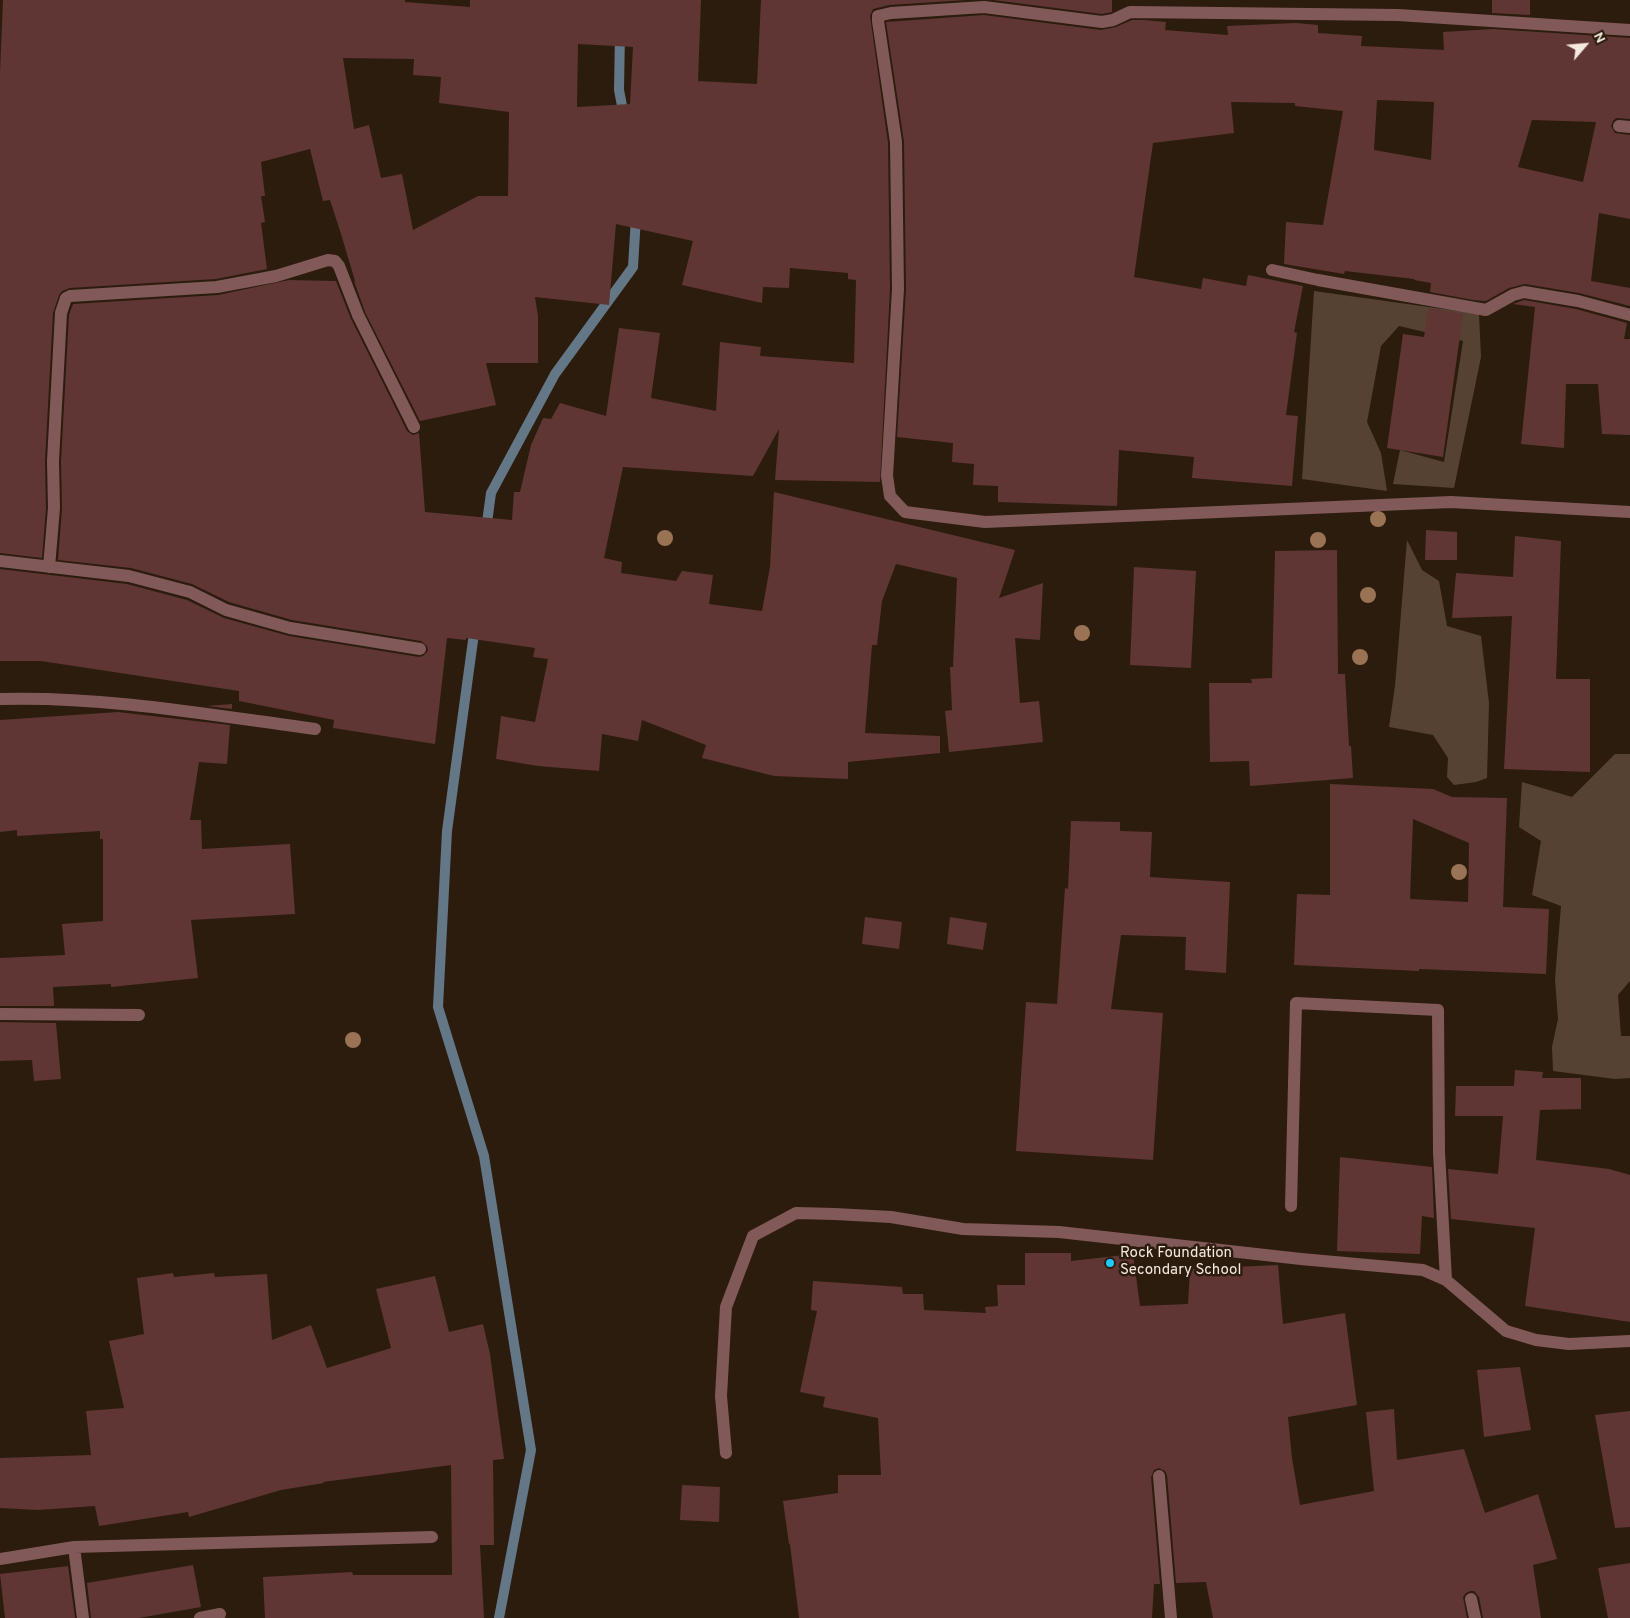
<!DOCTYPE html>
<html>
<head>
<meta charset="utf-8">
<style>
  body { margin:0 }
  #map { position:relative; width:1630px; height:1618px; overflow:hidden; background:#2c1c0e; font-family:Overpass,sans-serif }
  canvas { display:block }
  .north { position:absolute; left:1560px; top:20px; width:50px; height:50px; -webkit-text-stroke:4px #2c1c0e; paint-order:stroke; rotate:63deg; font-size:14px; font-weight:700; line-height:20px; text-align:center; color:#f4e8df }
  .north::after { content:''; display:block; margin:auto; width:18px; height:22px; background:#f4e8df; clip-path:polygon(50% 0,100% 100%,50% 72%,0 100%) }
</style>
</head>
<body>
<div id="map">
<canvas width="1630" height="1618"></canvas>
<div class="north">N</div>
</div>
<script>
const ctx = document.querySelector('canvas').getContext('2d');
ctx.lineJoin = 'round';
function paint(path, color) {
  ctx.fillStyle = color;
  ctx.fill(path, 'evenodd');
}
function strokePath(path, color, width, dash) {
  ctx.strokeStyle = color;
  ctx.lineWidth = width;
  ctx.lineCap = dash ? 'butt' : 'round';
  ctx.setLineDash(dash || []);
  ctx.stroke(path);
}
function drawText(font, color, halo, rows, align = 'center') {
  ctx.font = font + ' Overpass,sans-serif';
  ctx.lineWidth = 5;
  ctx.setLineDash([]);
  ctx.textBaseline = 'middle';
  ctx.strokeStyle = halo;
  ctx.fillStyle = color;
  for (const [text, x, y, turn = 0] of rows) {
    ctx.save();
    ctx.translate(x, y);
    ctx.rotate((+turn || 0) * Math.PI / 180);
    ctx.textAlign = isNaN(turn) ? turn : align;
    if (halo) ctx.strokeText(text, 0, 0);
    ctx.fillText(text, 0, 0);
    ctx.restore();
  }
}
paint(new Path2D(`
  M 1314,291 L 1479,314 L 1481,357 L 1454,488 L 1393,484 L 1400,450 L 1444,462 L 1463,341 L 1399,326 L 1381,346 L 1367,422 L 1381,453 L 1387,491 L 1302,479 Z
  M 1407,540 L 1422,570 L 1439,581 L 1447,626 L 1481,636 L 1489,703 L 1487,778 L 1476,782 L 1454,785 L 1447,777 L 1448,758 L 1433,735 L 1389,727 L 1395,686 Z
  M 1615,754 L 1630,754 L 1630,981 L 1618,995 L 1621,1036 L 1630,1036 L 1630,1078 L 1615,1079 L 1553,1071 L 1552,1047 L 1558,1019 L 1555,979 L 1561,906 L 1532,895 L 1541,841 L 1519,827 L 1522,782 L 1572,797 Z`), '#554232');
strokePath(new Path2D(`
  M 620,33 L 619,90 L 624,116
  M 486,530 L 491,493 L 555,374 L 633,267 L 636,217
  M 475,626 L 447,831 L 438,1007 L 484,1156 L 531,1450 L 499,1618`), '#647787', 10);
paint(new Path2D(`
  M 3,0 L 405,0 L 405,2 L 470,7 L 470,0 L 701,0 L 698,81 L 757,84 L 761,0 L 966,0 L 889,5 L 873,9 L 870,16 L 888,143 L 890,289 L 880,482 L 775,480 L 779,429 L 753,476 L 623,467 L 604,558 L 622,562 L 621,573 L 676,581 L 682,571 L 713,575 L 709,604 L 762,611 L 770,567 L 774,492 L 1015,550 L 999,598 L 1043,583 L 1040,640 L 1015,638 L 1020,703 L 1039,701 L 1043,742 L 949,752 L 945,711 L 952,710 L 950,667 L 953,667 L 957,578 L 896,564 L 882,601 L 877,645 L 872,645 L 865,733 L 940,736 L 940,753 L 848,762 L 848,779 L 774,776 L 702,758 L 706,745 L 642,720 L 638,741 L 602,734 L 599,771 L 538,766 L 496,759 L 501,716 L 535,722 L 548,659 L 533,657 L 535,648 L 466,638 L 466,640 L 447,638 L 435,744 L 333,728 L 334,720 L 239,701 L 239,691 L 41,661 L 0,661 L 0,569 L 127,584 L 187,600 L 224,618 L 289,636 L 419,657 L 423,656 L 428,651 L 427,646 L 421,641 L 292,620 L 229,602 L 192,584 L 131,568 L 58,560 L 62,509 L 61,461 L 69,315 L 73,304 L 218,295 L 289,280 L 336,281 L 351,319 L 407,431 L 413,435 L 419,433 L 425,512 L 512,520 L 514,492 L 520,492 L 531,445 L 543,418 L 551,419 L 560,403 L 606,416 L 619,328 L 660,333 L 651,398 L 716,411 L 720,342 L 761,347 L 760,356 L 854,363 L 856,280 L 848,279 L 848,273 L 790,268 L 789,288 L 763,287 L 762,303 L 682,285 L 693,241 L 616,224 L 609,305 L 535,297 L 538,316 L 538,363 L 486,363 L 496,405 L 420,421 L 365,312 L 354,281 L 355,281 L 341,234 L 330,200 L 323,201 L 310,149 L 261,162 L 265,196 L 261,196 L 265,222 L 261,223 L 267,269 L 216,279 L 70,288 L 62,291 L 59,295 L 53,313 L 45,461 L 46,508 L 42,558 L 0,553 L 0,72 ZM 578,44 L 633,47 L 630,104 L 577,107 ZM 343,58 L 414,59 L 413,75 L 441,77 L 439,103 L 509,112 L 508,196 L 478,196 L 413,230 L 402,174 L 381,178 L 369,125 L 354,129 Z
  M 993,0 L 1112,0 L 1112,12 L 1102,14 Z
  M 1492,0 L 1530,0 L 1530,15 L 1492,13 Z
  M 984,15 L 1101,30 L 1116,27 L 1132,20 L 1144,20 L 1166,22 L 1165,30 L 1228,35 L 1227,26 L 1296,23 L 1318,25 L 1318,33 L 1362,36 L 1361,46 L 1444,50 L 1443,32 L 1493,29 L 1630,38 L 1630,119 L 1616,118 L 1613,121 L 1611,126 L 1615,133 L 1630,135 L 1630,219 L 1599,213 L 1591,281 L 1630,288 L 1630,306 L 1579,293 L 1525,284 L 1509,288 L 1486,301 L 1473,300 L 1430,292 L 1431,283 L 1414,280 L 1414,279 L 1345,271 L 1344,274 L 1284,264 L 1286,222 L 1323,225 L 1343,111 L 1295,106 L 1295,103 L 1231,102 L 1234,133 L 1153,143 L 1134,277 L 1201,289 L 1203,278 L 1246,286 L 1248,275 L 1303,286 L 1294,332 L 1297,333 L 1286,415 L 1298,416 L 1292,486 L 1192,478 L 1194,457 L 1119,450 L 1117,506 L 998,502 L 998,486 L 973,485 L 974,464 L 952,462 L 953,443 L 897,437 L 906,289 L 904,142 L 886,22 ZM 1377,100 L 1434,102 L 1431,160 L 1374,150 ZM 1532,120 L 1596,122 L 1583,182 L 1518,167 Z
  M 1524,300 L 1576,309 L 1627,323 L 1624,339 L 1630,339 L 1630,435 L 1602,434 L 1598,384 L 1566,384 L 1564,448 L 1521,444 L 1535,307 L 1513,304 Z
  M 1428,308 L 1463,314 L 1443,457 L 1387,448 L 1403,334 L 1424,337 Z
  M 1426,530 L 1457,532 L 1457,560 L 1425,560 Z
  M 1515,536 L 1561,541 L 1556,679 L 1590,679 L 1590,772 L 1504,769 L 1512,616 L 1452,618 L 1456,573 L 1513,577 Z
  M 1337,550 L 1338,674 L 1345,674 L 1349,746 L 1351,746 L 1353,778 L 1250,786 L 1249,761 L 1210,762 L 1209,683 L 1252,683 L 1251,679 L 1272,678 L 1275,551 Z
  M 1134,567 L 1196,571 L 1191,668 L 1130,665 Z
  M 232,704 L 232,709 L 207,706 Z
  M 118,712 L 230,725 L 227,764 L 199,762 L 190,820 L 201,820 L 202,849 L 290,844 L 295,914 L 191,920 L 198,978 L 111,987 L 111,984 L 53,987 L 54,1006 L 0,1006 L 0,958 L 65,955 L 62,924 L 103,921 L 103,839 L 100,839 L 100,831 L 17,836 L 17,830 L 0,832 L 0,720 Z
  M 1330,784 L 1433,789 L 1452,797 L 1507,798 L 1503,907 L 1549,909 L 1546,974 L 1419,969 L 1419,971 L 1294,965 L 1297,894 L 1330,895 ZM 1413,819 L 1469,843 L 1468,902 L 1410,899 Z
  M 1071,821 L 1120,822 L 1120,831 L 1152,832 L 1150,877 L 1230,882 L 1226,973 L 1185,970 L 1186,937 L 1121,935 L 1111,1009 L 1163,1013 L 1153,1160 L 1016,1151 L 1026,1002 L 1057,1004 L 1065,888 L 1068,889 Z
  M 865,917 L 902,922 L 899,949 L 862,944 Z
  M 950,917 L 987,923 L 983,950 L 947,944 Z
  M 0,1022 L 56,1023 L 61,1079 L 34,1081 L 32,1060 L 0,1061 Z
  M 1515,1070 L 1543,1072 L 1542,1078 L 1581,1078 L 1581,1109 L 1540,1110 L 1536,1160 L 1609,1169 L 1630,1175 L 1630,1322 L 1525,1306 L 1535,1228 L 1451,1219 L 1448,1169 L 1498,1174 L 1503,1116 L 1455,1116 L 1456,1086 L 1514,1086 Z
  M 1340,1157 L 1432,1167 L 1434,1218 L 1422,1216 L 1420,1254 L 1337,1251 Z
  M 1025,1253 L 1071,1253 L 1071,1261 L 1133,1254 L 1140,1306 L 1188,1304 L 1190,1269 L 1278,1265 L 1283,1324 L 1345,1313 L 1357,1405 L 1288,1417 L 1292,1458 L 1300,1505 L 1374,1491 L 1366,1412 L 1394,1409 L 1397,1460 L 1464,1449 L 1485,1513 L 1538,1494 L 1557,1559 L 1533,1565 L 1541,1618 L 1483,1618 L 1479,1597 L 1474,1591 L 1470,1591 L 1466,1593 L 1463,1597 L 1467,1618 L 1213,1618 L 1206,1582 L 1176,1583 L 1167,1475 L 1165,1471 L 1159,1468 L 1154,1470 L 1151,1477 L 1160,1584 L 1154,1584 L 1152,1618 L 799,1618 L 790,1544 L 789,1544 L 783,1501 L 838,1493 L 838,1475 L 881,1475 L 878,1418 L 823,1407 L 825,1397 L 800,1392 L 817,1311 L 811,1310 L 813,1281 L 902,1287 L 903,1294 L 923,1294 L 924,1310 L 986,1313 L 985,1307 L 998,1306 L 997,1285 L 1025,1285 Z
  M 173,1273 L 174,1277 L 214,1273 L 215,1277 L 267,1274 L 272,1340 L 311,1325 L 327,1368 L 391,1348 L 376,1289 L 435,1276 L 449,1332 L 483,1324 L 490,1354 L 504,1459 L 493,1460 L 494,1545 L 480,1545 L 484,1618 L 265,1618 L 263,1577 L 352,1572 L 353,1575 L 452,1575 L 451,1465 L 323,1482 L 324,1483 L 281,1490 L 189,1517 L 188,1512 L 99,1526 L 95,1506 L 38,1510 L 0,1508 L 0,1458 L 91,1455 L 86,1411 L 124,1408 L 109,1341 L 144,1334 L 137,1278 Z
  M 1520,1367 L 1531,1430 L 1484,1437 L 1477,1370 Z
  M 1630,1411 L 1630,1527 L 1615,1528 L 1595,1415 Z
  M 682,1485 L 720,1487 L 719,1522 L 680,1520 Z
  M 1630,1563 L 1630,1618 L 1608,1618 L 1598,1568 Z
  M 193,1565 L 201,1607 L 139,1618 L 91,1618 L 87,1583 Z
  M 68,1566 L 75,1618 L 5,1618 L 0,1574 Z`), '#5f3634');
strokePath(new Path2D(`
  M 1630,30 L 1398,15 L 1130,12 L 1113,20 L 1102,22 L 984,7 L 891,13 L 878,16 L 878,21 L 896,142 L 898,289 L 887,476 L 890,496 L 905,512 L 985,522 L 1451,502 L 1630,512
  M 1619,126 L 1630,127
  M 1272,270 L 1318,280 L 1486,310 L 1513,295 L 1524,292 L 1578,301 L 1630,315
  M 0,561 L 129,576 L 190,592 L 226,610 L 290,628 L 420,649
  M 49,567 L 54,508 L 53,461 L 61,313 L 66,298 L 70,296 L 217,287 L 276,276 L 328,260 L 335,261 L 339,266 L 358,315 L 414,427
  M 0,699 C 106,696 210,715 315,729
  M 0,1014 L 139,1015
  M 1291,1206 L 1296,1003 L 1438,1010 L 1439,1152 L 1446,1280
  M 726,1453 L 721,1396 L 726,1307 L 753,1236 L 796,1213 L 835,1214 L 891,1217 L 963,1229 L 1059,1232 L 1301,1259 L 1423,1270 L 1446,1280 L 1506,1331 L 1536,1340 L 1569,1344 L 1630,1341
  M 1159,1476 L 1171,1618
  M 74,1547 L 83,1618
  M 0,1559 L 74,1547 L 432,1537
  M 1471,1599 L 1475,1618
  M 200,1618 L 220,1614`), '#825959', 12);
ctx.fillStyle = '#997353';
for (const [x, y] of [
  [1378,519],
  [665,538],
  [1318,540],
  [1368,595],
  [1082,633],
  [1360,657],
  [1459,872],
  [353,1040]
]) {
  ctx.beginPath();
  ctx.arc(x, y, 8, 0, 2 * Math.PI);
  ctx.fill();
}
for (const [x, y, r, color] of [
  [1110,1263,5,"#1dc9fd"]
]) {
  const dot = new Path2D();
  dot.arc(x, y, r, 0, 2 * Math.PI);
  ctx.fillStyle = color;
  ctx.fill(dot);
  strokePath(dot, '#2c1c0e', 2);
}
drawText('15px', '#f4e8df', '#2c1c0e', [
  ["Rock Foundation",1120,1254],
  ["Secondary School",1120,1271]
], 'left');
</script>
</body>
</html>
